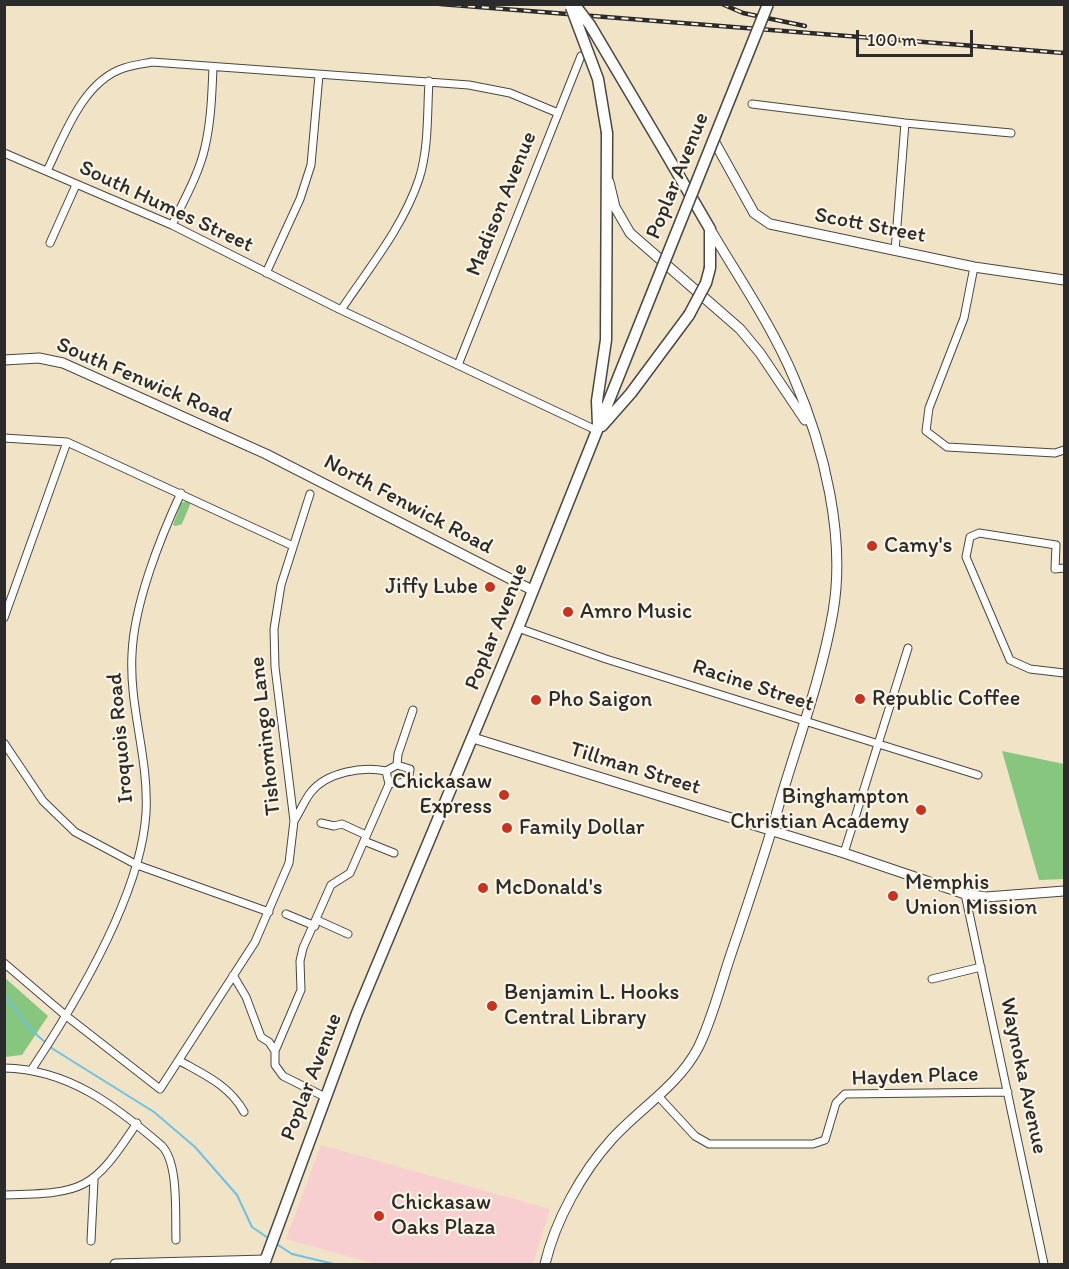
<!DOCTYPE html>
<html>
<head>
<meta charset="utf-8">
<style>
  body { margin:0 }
  #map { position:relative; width:1069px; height:1269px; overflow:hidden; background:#f1e3c6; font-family:Itim,sans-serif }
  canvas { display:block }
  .frame { position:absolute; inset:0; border:6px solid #2b2b2b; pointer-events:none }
  .scale { position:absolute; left:856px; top:30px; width:117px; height:27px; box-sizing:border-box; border:3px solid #2b2b2b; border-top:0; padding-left:8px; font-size:18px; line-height:21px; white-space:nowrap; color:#2b2b2b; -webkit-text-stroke:4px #fcf5e5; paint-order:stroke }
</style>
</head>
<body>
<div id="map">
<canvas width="1069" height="1269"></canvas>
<div class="frame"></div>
<div class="scale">100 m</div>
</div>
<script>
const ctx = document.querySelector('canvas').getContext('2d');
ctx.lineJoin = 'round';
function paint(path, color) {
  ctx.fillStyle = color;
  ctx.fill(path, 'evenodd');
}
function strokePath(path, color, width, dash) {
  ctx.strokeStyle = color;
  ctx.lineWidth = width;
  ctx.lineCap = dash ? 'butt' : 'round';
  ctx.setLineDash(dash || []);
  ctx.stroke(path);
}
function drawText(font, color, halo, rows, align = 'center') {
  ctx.font = font + ' Itim,sans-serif';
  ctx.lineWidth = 4.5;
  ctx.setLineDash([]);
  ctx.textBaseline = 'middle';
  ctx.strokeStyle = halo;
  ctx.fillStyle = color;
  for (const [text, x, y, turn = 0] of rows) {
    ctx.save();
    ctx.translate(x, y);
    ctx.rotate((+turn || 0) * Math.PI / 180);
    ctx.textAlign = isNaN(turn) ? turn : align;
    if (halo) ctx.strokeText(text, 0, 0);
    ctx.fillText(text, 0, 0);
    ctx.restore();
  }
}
paint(new Path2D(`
  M 321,1145 L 550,1209 L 533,1264 L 376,1264 L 286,1239 Z`), '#f7cfd0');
paint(new Path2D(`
  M 187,501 L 191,502 L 182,524 L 176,526 L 173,525 L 181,503 Z
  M 1002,751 L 1064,764 L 1064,879 L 1039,880 Z
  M 4,977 L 48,1016 L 22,1055 L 5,1057 Z`), '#87c67e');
strokePath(new Path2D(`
  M 4,995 L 30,1029 L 53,1049 L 154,1112 L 195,1147 L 237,1195 L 252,1227 L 271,1240
  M 275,1243 L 292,1254 L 334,1264`), '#6ac2e7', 2);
const street = new Path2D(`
  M 752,104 L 905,123 L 1011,133
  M 4,153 L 172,225 L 341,310 L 598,431
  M 47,171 C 64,136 83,81 124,68 C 133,65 142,64 152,62 L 469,85 L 510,93 L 558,113
  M 172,225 C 184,200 199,174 205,147 C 211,121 212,94 213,67
  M 50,243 L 76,185
  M 895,251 L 905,123
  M 974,267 L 964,318 L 929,408 L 926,431 L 947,447 L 1055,453 L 1064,450
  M 266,273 L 300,199 L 311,165 L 319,75
  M 341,310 C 369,268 403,227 419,179 C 429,148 427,113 429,81
  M 458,365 L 581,56
  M 4,438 L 67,442 L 293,546
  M 1064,568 L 1055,569 L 1056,545 L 979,533 L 970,537 L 966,557 L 1010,660 L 1030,669 L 1064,673
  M 4,618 L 67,442
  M 518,628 L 606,659 L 978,775
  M 4,743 L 43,801 L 75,832 L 137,865 L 269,912
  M 397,765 L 398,754 L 413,710
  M 294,821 C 300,812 304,801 311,792 C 327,772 363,766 386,771
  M 321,823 L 334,826 L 342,824 L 366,835
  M 364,841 L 394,853
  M 844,853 L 908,648
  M 965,894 L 1044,1264
  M 286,914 L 315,926
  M 317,920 L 348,934
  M 4,963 L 65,1015 L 160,1089 L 255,942 L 289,863 L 294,821 L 275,667 L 274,629 L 281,585 L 310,494
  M 233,975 L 246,997 L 261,1037 L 269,1042 L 275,1051 L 275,1065 L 283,1076 L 325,1097
  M 932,979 L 981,967
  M 275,1051 L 301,990 L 300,961 L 303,948 L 331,885 L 350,873 L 389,784 L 386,771 L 397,765 L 410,769 L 408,782 L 389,784
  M 180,1061 C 205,1075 230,1086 244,1112
  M 4,1068 C 68,1069 116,1106 162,1146 C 179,1164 175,1215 176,1240
  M 32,1069 C 77,1001 141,895 146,813 C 149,758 129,708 132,654 C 134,604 160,538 181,493
  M 658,1096 L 695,1136 L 709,1144 L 813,1144 L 825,1140 L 836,1103 L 845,1094 L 1008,1092
  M 4,1195 C 85,1193 92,1191 137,1123
  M 91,1241 L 94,1180`);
const secondary = new Path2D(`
  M 713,139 L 754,213 L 770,224 L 974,267 L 1064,280
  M 609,182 L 615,207 L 630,233 L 740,329 L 760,353 L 805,420
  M 4,360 L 39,358 L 63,363 L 266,454 L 532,590
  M 473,738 L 844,853 L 965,894 L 986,897 L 1064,891
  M 115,1264 L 266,1260
  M 545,1264 C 555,1221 582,1172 612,1139 C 639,1109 678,1086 698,1048 C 712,1020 720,987 730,957 C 746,910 762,863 776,815 C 795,748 821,681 833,612 C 846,537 824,447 794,378 C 772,326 739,278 710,229`);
const primary = new Path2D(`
  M 664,150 L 710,229 L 710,268
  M 598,425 L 597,401 L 606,340 L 607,133
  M 602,426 L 631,393 L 689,315
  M 264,1264 L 357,1013 L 518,628 L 654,288`);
strokePath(street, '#494742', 9);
strokePath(secondary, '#494742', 11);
strokePath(primary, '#494742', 13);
strokePath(street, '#fff', 7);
strokePath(secondary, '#fff', 9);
strokePath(primary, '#fff', 10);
const rail = new Path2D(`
  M 440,4 L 1064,53
  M 722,4 L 743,13 L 805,26`);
strokePath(rail, '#2b2b2b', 4.5);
strokePath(rail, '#fcf5e5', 2, [7]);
const primaryBridge = new Path2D(`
  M 574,4 L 590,25 L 664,150
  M 571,7 L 598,79 L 607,133
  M 654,288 L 768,4
  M 689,315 L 706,283 L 710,268`);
strokePath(primaryBridge, '#494742', 13, []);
strokePath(primaryBridge, '#fff', 10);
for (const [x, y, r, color] of [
  [872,546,6,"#c8321e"],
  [490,587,6,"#c8321e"],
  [568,612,6,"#c8321e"],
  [860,699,6,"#c8321e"],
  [536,700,6,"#c8321e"],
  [504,795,6,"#c8321e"],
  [921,810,6,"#c8321e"],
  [507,828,6,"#c8321e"],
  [483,888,6,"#c8321e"],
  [893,896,6,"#c8321e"],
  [492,1006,6,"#c8321e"],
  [379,1216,6,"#c8321e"]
]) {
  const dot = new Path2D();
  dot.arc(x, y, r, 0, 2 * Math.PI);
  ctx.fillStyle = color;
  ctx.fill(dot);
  strokePath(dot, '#fcf5e5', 2);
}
drawText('22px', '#2b2b2b', '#fcf5e5', [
  ["Poplar Avenue",678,176,-68],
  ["Madison Avenue",502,204,-68],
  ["South Humes Street",166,207,25],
  ["Scott Street",870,226,11],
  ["South Fenwick Road",144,381,23],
  ["North Fenwick Road",408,505,28],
  ["Poplar Avenue",497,627,-68],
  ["Racine Street",753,686,18],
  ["Tishomingo Lane",266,736,-96],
  ["Iroquois Road",121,738,-95],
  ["Tillman Street",635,769,17],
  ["Waynoka Avenue",1023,1076,78],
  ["Poplar Avenue",312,1077,-69],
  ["Hayden Place",915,1077,-2]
]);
drawText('22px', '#2b2b2b', '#fcf5e5', [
  ["Camy's",884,546],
  ["Jiffy Lube",478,587,"right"],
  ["Amro Music",580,612],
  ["Republic Coffee",872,699],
  ["Pho Saigon",548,700],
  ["Chickasaw",492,782,"right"],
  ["Express",492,807,"right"],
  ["Binghampton",909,797,"right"],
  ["Christian Academy",909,822,"right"],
  ["Family Dollar",519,828],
  ["Memphis",905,883],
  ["Union Mission",905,908],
  ["McDonald's",495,888],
  ["Benjamin L. Hooks",504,993],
  ["Central Library",504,1018],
  ["Chickasaw",391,1203],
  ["Oaks Plaza",391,1228]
], 'left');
</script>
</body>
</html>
